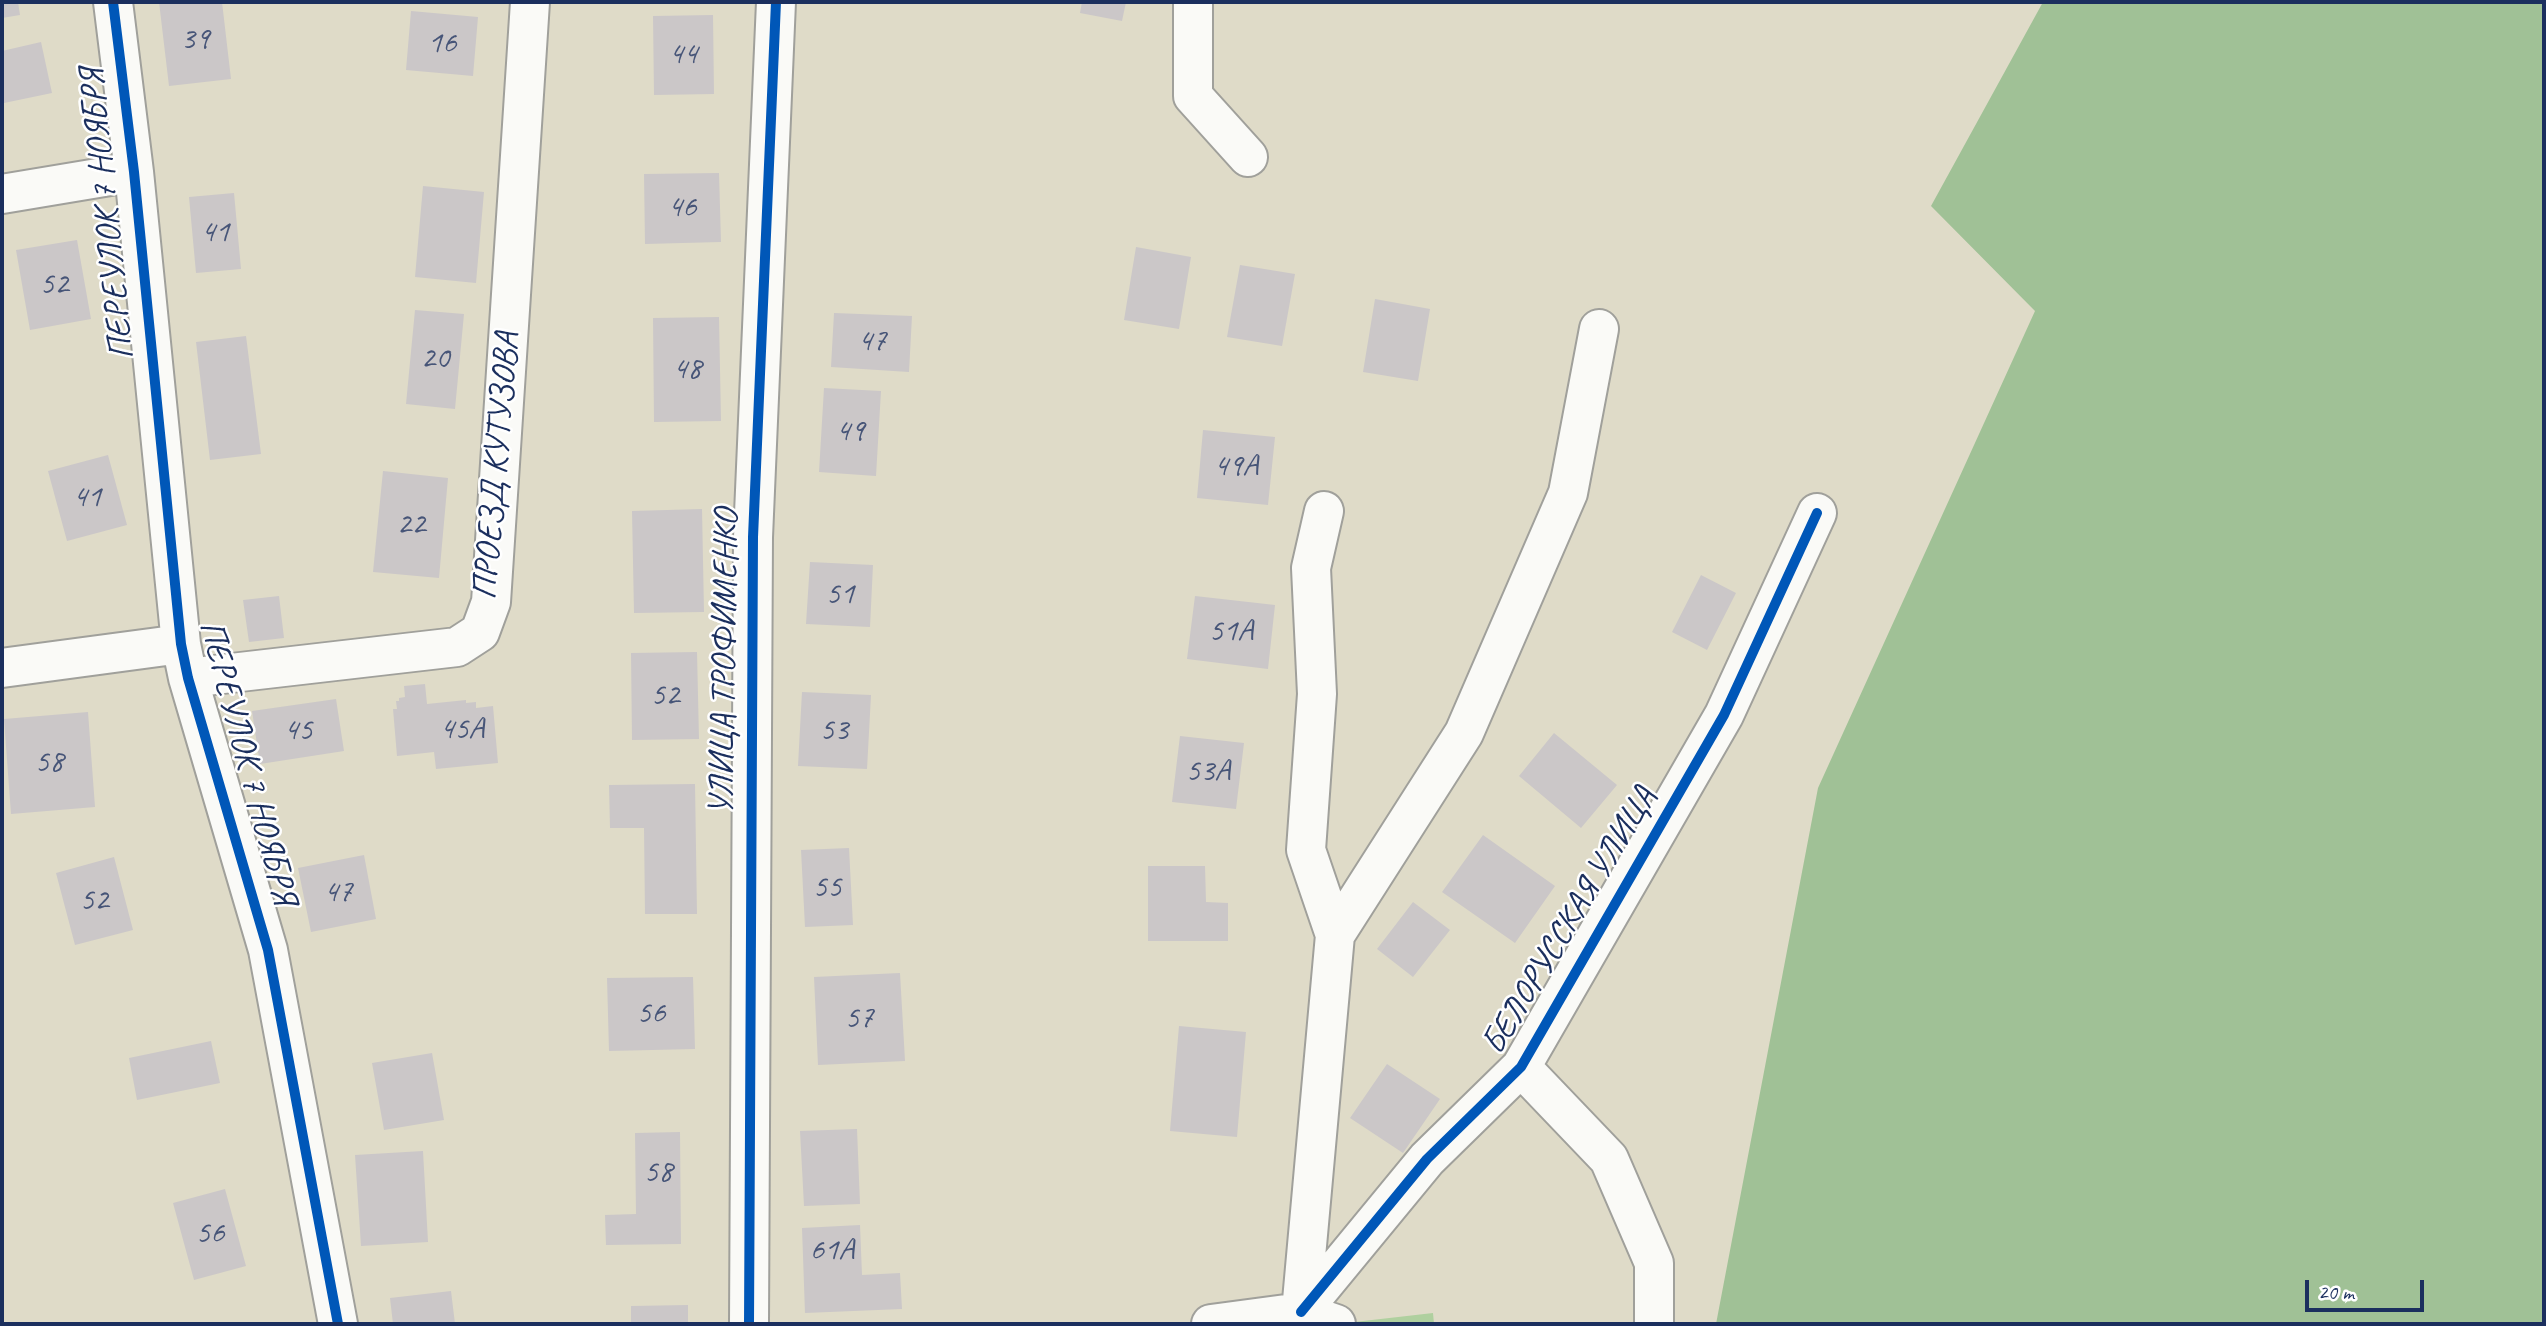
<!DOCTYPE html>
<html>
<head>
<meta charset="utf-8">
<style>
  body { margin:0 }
  #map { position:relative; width:2546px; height:1326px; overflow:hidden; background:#dfdbc8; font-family:Caveat,sans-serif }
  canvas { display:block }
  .frame { position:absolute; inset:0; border:4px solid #1b2f5e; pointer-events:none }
  .scale { position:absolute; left:2305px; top:1280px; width:119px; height:32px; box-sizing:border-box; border:4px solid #1b2f5e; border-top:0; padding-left:9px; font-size:21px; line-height:24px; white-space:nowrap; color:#1b2f5e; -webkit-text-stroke:5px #fff; paint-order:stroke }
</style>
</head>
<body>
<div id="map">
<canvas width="2546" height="1326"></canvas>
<div class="frame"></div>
<div class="scale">20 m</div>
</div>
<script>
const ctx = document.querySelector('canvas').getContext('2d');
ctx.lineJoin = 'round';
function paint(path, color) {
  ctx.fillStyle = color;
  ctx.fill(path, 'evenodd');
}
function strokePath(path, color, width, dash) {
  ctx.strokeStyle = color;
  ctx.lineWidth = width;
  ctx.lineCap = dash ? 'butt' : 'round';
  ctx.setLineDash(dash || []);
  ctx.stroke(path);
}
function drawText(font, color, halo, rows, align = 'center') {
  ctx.font = font + ' Caveat,sans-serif';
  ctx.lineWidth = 5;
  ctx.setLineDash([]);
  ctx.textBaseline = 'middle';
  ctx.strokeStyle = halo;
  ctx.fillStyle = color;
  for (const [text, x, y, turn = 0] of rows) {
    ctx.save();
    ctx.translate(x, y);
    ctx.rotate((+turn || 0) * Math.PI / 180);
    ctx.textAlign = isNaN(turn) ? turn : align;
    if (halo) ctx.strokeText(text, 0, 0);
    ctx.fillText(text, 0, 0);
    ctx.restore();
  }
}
paint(new Path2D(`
  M 1433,1313 L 1434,1324 L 1337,1324 Z`), '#afd09f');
paint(new Path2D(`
  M 2043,2 L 2544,2 L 2544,1324 L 1716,1324 L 1818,788 L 2035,311 L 1931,206 Z`), '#a0c196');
paint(new Path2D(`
  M 2,2 L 18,2 L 20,15 L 2,18 Z
  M 159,2 L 222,2 L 231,79 L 169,86 Z
  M 1082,2 L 1126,2 L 1122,21 L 1080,13 Z
  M 411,11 L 478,17 L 473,76 L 406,70 Z
  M 713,15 L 714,94 L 654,95 L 653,16 Z
  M 41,42 L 52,93 L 4,103 L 2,93 L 2,51 Z
  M 719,173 L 721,242 L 645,244 L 644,174 Z
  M 423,186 L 484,192 L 476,283 L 415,277 Z
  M 234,193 L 241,269 L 196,273 L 189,197 Z
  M 77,240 L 91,319 L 30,330 L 16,250 Z
  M 1136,247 L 1191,257 L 1179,329 L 1124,320 Z
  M 1240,265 L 1295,274 L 1282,346 L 1227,337 Z
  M 1375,299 L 1430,309 L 1418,381 L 1363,372 Z
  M 415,310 L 464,314 L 455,409 L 406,404 Z
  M 834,313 L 912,316 L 909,372 L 831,367 Z
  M 719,317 L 721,421 L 654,422 L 653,318 Z
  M 246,336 L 261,454 L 210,460 L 196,342 Z
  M 824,388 L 881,391 L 876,476 L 819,472 Z
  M 1203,430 L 1275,437 L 1268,505 L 1197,498 Z
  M 108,455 L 127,525 L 67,541 L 48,471 Z
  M 383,471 L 448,478 L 439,578 L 373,572 Z
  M 702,509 L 704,612 L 634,613 L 632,511 Z
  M 810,562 L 873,565 L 870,627 L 806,624 Z
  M 1701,575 L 1736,593 L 1707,650 L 1672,632 Z
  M 279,596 L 284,638 L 249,642 L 243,600 Z
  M 1195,596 L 1275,605 L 1268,669 L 1187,659 Z
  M 697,652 L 699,739 L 632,740 L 631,653 Z
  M 425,684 L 427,704 L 466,700 L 466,703 L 476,702 L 476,708 L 493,706 L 498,763 L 436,769 L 434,752 L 397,756 L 393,709 L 397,709 L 396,701 L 399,701 L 399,698 L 405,697 L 404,686 Z
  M 802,692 L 871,695 L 867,769 L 798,766 Z
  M 336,699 L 344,751 L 260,764 L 252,711 Z
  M 88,712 L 95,807 L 11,814 L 4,719 Z
  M 1554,733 L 1617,785 L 1581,828 L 1519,776 Z
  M 1180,736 L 1244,743 L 1236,809 L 1172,802 Z
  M 695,784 L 697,914 L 645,914 L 644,828 L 610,828 L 609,785 Z
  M 1483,835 L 1555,886 L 1515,943 L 1442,892 Z
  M 849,848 L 853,925 L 805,927 L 801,850 Z
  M 364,855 L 376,919 L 311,932 L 298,868 Z
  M 114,857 L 133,930 L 75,945 L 56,873 Z
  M 1148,866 L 1205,866 L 1206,902 L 1228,903 L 1228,941 L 1148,941 Z
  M 1413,902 L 1450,930 L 1413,977 L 1377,949 Z
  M 900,973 L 905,1061 L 818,1065 L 814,977 Z
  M 693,977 L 695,1049 L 609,1051 L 607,978 Z
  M 1179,1026 L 1246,1032 L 1237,1137 L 1170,1131 Z
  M 211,1041 L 220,1083 L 137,1100 L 129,1058 Z
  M 432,1053 L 444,1120 L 384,1130 L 372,1063 Z
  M 1387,1064 L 1440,1099 L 1403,1153 L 1350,1118 Z
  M 857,1129 L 860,1204 L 804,1206 L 800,1131 Z
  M 680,1132 L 681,1244 L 606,1245 L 605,1215 L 636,1214 L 635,1133 Z
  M 423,1151 L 428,1242 L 361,1246 L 355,1155 Z
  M 225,1189 L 246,1266 L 194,1280 L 173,1203 Z
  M 860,1225 L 862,1275 L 900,1273 L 902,1309 L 805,1313 L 802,1228 Z
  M 451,1291 L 455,1324 L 393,1324 L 390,1298 Z
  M 688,1305 L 688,1324 L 631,1324 L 631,1306 Z`), '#cbc7c8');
const minor = new Path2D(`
  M 113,2 L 134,172 L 181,644 L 188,678 L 268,950 L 338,1324
  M 1193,2 L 1193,96 L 1248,157
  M 2,194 L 134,172
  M 2,668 L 181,644
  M 188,678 L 457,647 L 480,632 L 491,602 L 530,2
  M 1335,935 L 1464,733 L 1568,493 L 1599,329
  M 1521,1067 L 1609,1159 L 1654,1263 L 1654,1324
  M 1301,1312 L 1427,1159 L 1521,1067 L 1724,715 L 1817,513
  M 1301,1312 L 1335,935 L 1306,850 L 1317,694 L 1311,568 L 1324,511
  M 749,1324 L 753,537 L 776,2
  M 1211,1324 L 1301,1312 L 1336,1324`);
strokePath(minor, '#a0a09b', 42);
strokePath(minor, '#fafaf7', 38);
strokePath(new Path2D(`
  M 113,2 L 134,172 L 181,644 L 188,678 L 268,950 L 338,1324
  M 1301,1312 L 1427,1159 L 1521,1067 L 1724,715 L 1817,513
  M 749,1324 L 753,537 L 776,2`), '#0057b8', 10);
drawText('32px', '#475578', null, [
  ["39",195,40],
  ["16",442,44],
  ["44",683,55],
  ["46",682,208],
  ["41",215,233],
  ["52",54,285],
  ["47",872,342],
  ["20",435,359],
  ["48",687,370],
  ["49",850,432],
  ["49А",1236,467],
  ["41",87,498],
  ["22",411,525],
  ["51",840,595],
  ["51А",1231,632],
  ["52",665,696],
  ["45А",462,730],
  ["45",298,731],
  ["53",834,731],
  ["58",49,763],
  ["53А",1208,772],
  ["55",827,888],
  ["47",338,893],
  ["52",94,901],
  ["56",651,1014],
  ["57",859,1019],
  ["58",658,1173],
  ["56",210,1234],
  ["61А",832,1251]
]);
drawText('35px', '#1b2f5e', '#fff', [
  ["ПЕРЕУЛОК 7 НОЯБРЯ",108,214,-96],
  ["ПРОЕЗД КУТУЗОВА",497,466,-85],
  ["УЛИЦА ТРОФИМЕНКО",725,662,-89],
  ["ПЕРЕУЛОК 7 НОЯБРЯ",247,763,75],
  ["БЕЛОРУССКАЯ УЛИЦА",1570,921,-59]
]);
</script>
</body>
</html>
